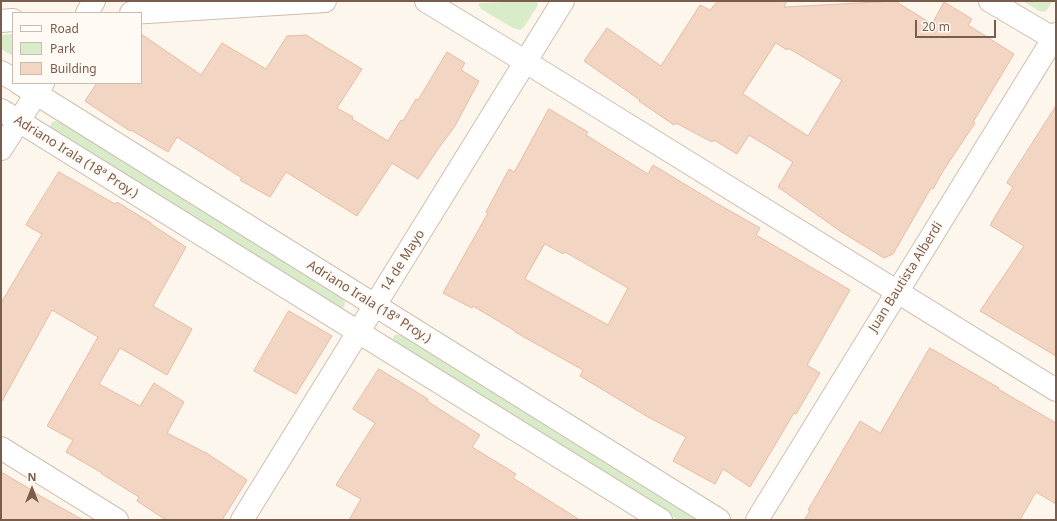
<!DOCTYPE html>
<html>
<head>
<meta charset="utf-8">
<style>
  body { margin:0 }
  #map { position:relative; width:1057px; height:521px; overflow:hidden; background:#fdf6ec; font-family:"Noto Sans",sans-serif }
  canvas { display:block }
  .frame { position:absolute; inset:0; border:2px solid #7a5c4d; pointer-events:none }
  .legend { position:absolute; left:12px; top:12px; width:130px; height:72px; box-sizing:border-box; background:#fffaf3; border:1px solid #cabbb1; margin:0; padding:5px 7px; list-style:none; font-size:12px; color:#7a5c4d }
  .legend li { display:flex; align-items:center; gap:8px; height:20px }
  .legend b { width:20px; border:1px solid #cabbb1 }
  .north { position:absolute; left:12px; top:469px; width:40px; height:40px; -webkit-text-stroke:3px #fffaf3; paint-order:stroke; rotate:0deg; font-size:11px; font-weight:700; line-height:16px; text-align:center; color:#7a5c4d }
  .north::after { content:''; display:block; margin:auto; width:14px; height:18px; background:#7a5c4d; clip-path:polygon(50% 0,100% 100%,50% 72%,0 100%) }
  .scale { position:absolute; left:915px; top:20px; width:81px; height:18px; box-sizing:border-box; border:2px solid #7a5c4d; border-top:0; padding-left:5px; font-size:12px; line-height:14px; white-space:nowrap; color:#7a5c4d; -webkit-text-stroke:3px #fffaf3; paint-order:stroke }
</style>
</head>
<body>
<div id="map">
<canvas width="1057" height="521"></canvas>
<div class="frame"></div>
<ul class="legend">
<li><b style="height:5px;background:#fff"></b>Road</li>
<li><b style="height:11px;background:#d8ecc9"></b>Park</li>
<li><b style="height:11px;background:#f3d5c3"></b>Building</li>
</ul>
<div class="north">N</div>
<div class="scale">20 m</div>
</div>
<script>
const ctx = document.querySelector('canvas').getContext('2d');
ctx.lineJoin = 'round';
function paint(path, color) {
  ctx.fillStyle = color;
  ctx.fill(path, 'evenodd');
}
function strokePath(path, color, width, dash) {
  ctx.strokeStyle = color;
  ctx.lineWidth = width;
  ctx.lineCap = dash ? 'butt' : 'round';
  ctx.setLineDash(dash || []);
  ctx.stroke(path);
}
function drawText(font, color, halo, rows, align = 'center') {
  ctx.font = font + ' "Noto Sans",sans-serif';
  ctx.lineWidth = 4;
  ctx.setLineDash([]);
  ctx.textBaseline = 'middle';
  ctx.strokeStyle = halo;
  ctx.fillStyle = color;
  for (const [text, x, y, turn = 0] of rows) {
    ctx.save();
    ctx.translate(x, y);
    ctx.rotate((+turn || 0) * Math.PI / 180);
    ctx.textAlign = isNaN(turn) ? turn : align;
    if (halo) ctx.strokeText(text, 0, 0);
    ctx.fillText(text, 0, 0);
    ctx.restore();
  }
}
paint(new Path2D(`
  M 527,1 L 537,1 L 538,5 L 524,27 L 520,30 L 513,28 L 481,9 L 478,4 L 480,3 Z
  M 1023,1 L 1052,1 L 1047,10 L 1044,12 L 1039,11 Z
  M 13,34 L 13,56 L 1,49 L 1,35 Z
  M 56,121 L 60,122 L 344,299 L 345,302 L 344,307 L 341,308 L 338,308 L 54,131 L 51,128 L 51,124 L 52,122 Z
  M 397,334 L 401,335 L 698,520 L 678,520 L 395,344 C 393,339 392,336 397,334 Z`), '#d8ecc9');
const building = new Path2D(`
  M 718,1 L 787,1 L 784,7 L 895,1 L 932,24 L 944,2 L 972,19 L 968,25 L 1014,54 L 973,122 L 975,123 L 943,171 L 933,189 L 931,188 L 893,254 L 884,258 L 840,231 L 778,187 L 793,162 L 749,135 L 737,154 L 714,140 L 712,142 L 676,123 L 674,125 L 639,101 L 640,100 L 584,61 L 607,28 L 661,66 L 700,5 L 710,10 ZM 776,43 L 787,50 L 788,48 L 842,80 L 808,136 L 743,94 Z
  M 141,34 L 201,75 L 222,43 L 266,69 L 287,36 L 306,35 L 362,69 L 337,108 L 353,117 L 352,119 L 388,141 L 401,120 L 403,121 L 416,99 L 418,100 L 447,52 L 465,63 L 461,70 L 479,81 L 455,126 L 438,149 L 418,179 L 392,163 L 357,216 L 286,172 L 270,197 L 240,180 L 242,178 L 177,137 L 168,152 L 131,130 L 130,131 L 85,101 L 97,83 L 141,83 Z
  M 1056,106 L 1056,356 L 980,311 L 1024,246 L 990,225 L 1013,187 L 1007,183 Z
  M 549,109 L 588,132 L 586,135 L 648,174 L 653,165 L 716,203 L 760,228 L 756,235 L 850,290 L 807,365 L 820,373 L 796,414 L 794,413 L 750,487 L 723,469 L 715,484 L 673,461 L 686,437 L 648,417 L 580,376 L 583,370 L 515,332 L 515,331 L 473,306 L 472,308 L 443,293 L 488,213 L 486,212 L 509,169 L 514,172 ZM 545,244 L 563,254 L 565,252 L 628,288 L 608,325 L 525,279 Z
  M 59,172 L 115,204 L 117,202 L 151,223 L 151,224 L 186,247 L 153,306 L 192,329 L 167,375 L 120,348 L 99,384 L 140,406 L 154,383 L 184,402 L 167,433 L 208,454 L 247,480 L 222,520 L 166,520 L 137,501 L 139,497 L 102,474 L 102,473 L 66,452 L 73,440 L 47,426 L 98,337 L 52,310 L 1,403 L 1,303 L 42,234 L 26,225 Z
  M 289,311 L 332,336 L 296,394 L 254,371 Z
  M 930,348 L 999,388 L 998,389 L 1056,423 L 1056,504 L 1036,492 L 1020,520 L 804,520 L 810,511 L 808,510 L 860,421 L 880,433 Z
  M 379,369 L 428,399 L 427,401 L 480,435 L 472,447 L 516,474 L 513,478 L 580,520 L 349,520 L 361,499 L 336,485 L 375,423 L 353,409 Z
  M 1,472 L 35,492 L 35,493 L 83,520 L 1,520 Z`);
paint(building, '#f3d5c3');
strokePath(building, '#e6bba3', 1);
const minor = new Path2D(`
  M 426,1 L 526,62 L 1056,390
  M 990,1 L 1056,40
  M 87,13 L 94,1
  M 131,13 L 325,1
  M 1,21 L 13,20
  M 1,72 L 13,79
  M 19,83 L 719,520
  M 1,110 L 661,520
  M 1,149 L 43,83
  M 1,448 L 117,520
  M 242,520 L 563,1
  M 757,520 L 1056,34`);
strokePath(minor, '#d1beb0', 24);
strokePath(minor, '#fff', 22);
drawText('13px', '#7a5c4d', '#fffaf3', [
  ["Adriano Irala (18ª Proy.)",76,157,32],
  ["14 de Mayo",403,261,-58],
  ["Juan Bautista Alberdi",906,277,-58],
  ["Adriano Irala (18ª Proy.)",369,302,32]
]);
</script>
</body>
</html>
